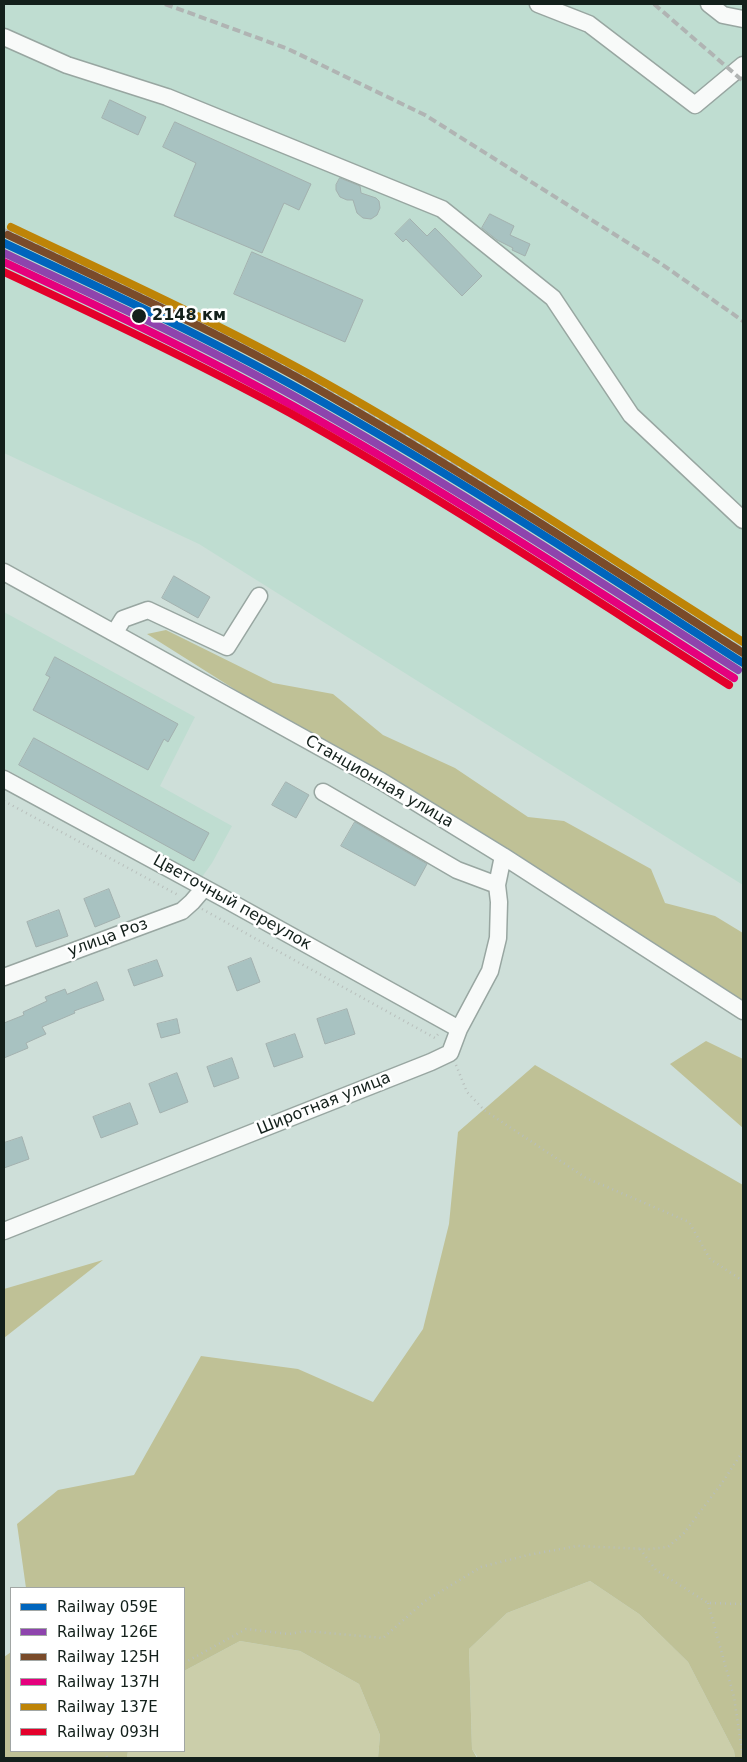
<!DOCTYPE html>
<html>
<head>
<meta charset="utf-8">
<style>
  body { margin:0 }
  #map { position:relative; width:747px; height:1762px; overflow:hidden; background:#cedfd9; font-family:"DejaVu Sans",sans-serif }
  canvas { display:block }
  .frame { position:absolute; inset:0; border:5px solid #13201b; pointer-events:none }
  .legend { position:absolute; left:10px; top:1587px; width:175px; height:165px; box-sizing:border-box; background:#fff; border:1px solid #a1a6a4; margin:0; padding:6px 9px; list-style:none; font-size:15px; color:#13201b }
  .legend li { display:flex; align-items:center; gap:10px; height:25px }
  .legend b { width:25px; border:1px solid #a1a6a4 }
</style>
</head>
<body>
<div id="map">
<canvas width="747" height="1762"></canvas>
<div class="frame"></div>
<ul class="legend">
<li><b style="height:6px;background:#0065bd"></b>Railway 059Е</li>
<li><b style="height:6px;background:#8e44ad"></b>Railway 126Е</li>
<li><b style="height:6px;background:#7a4b2a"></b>Railway 125Н</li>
<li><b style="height:6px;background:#e5007d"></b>Railway 137Н</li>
<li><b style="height:6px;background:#be8407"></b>Railway 137Е</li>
<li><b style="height:6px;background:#e4002b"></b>Railway 093Н</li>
</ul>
</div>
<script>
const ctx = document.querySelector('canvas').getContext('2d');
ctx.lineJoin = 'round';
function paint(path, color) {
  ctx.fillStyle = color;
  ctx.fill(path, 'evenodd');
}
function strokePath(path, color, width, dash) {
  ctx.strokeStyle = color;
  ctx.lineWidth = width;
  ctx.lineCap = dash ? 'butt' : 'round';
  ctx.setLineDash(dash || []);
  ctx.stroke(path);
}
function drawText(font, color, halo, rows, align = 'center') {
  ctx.font = font + ' "DejaVu Sans",sans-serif';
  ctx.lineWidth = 5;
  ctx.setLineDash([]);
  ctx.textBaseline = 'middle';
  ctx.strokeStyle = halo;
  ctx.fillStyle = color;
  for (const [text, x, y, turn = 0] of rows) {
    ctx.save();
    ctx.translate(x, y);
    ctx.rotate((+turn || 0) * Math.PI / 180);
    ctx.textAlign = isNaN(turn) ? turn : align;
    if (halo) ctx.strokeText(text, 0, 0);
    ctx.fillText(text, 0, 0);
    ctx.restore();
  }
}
paint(new Path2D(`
  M 4,4 L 743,4 L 743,885 L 199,544 L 4,453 Z
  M 4,612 L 195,717 L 160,786 L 232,826 L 212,863 L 202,877 L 4,768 Z`), '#bfddd1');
paint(new Path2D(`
  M 590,1581 L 639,1614 L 688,1662 L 734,1751 L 735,1758 L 478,1758 L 472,1749 L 469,1649 L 507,1613 Z
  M 240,1641 L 300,1651 L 359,1684 L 380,1735 L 378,1758 L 127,1758 L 128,1751 L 184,1751 L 184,1671 Z`), '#cbceaa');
paint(new Path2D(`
  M 166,630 L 273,683 L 333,694 L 383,735 L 455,768 L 528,817 L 564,821 L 651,869 L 665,903 L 715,916 L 743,933 L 743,1010 L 147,634 Z
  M 706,1041 L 743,1059 L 743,1128 L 670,1064 Z
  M 535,1065 L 743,1185 L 743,1758 L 735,1758 L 734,1751 L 688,1662 L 639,1614 L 590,1581 L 507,1613 L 469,1649 L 472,1749 L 477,1758 L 378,1758 L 380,1735 L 359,1684 L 300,1651 L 240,1641 L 184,1671 L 184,1588 L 26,1588 L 17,1524 L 58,1490 L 134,1475 L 201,1356 L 298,1369 L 373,1402 L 423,1329 L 449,1224 L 458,1132 Z
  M 103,1260 L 4,1338 L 4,1289 Z
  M 11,1652 L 11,1751 L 128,1751 L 127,1758 L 4,1758 L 4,1657 Z`), '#bfc196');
const building = new Path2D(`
  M 110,100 L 146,117 L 138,135 L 102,118 Z
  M 175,122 L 311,184 L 299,210 L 284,203 L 262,253 L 174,216 L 196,163 L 163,147 Z
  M 340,178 L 360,186 L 361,193 L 376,198 L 379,201 L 380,208 L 377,215 L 371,219 L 363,218 L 357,213 L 353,200 L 347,200 L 340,197 L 336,190 L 336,185 Z
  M 490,214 L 514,226 L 510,235 L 530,244 L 525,256 L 512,250 L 513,248 L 497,240 L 482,228 Z
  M 410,219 L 427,236 L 435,228 L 482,276 L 462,296 L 406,239 L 403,242 L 395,234 Z
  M 252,252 L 363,300 L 345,342 L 234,294 Z
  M 174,576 L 210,597 L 198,618 L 162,598 Z
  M 55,657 L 178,724 L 168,742 L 164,739 L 148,770 L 33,710 L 50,677 L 46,675 Z
  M 34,738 L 209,833 L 194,861 L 19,765 Z
  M 286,782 L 309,795 L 296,818 L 272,805 Z
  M 355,822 L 427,864 L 415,886 L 341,846 Z
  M 109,889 L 120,917 L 95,927 L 84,899 Z
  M 59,910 L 68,936 L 36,947 L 27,922 Z
  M 251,958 L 260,982 L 237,991 L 228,967 Z
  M 157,960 L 163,976 L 134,986 L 128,970 Z
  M 97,982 L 104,1000 L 74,1011 L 75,1013 L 42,1027 L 46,1034 L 26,1043 L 28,1048 L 4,1058 L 4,1023 L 24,1015 L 23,1012 L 47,1001 L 45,997 L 65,989 L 67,994 Z
  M 347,1009 L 355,1034 L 325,1044 L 317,1019 Z
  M 177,1019 L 180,1033 L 161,1038 L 157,1024 Z
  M 295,1034 L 303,1057 L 274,1067 L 266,1044 Z
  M 232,1058 L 239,1078 L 214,1087 L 207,1067 Z
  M 177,1073 L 188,1102 L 160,1113 L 149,1084 Z
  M 130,1103 L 138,1124 L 101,1138 L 93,1117 Z
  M 22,1137 L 29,1159 L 4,1168 L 4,1143 Z`);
paint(building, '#a8c2c1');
strokePath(building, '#a3b1af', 1);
const minor = new Path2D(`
  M 538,4 L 589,24 L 695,105 L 743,65
  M 709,4 L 723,15 L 743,19
  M 4,37 L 67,65 L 167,97 L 442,209 L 553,298 L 631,415 L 743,520
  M 4,572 L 381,781 L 503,856 L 743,1011
  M 115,632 L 123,619 L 148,610 L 227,647 L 259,596
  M 4,779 L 223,898 L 459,1029
  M 323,792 L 457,870 L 497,885
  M 4,977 L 182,911 L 192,902 L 204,888
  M 4,1231 L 431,1062 L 450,1053 L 459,1029 L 490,971 L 498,938 L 499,902 L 497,885 L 503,856`);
strokePath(minor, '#98a6a1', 19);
strokePath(new Path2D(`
  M 4,801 L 178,895
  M 202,909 L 435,1038 L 439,1033
  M 456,1065 L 467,1092 L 484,1110 L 586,1178 L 689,1222 L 710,1259 L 743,1281
  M 640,1549 L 656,1570 L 708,1603 L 743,1604
  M 708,1603 L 734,1697 L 743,1758
  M 184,1663 L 246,1629 L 289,1634 L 306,1631 L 383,1638 L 425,1601 L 481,1567 L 528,1555 L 577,1546 L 649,1549 L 668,1547 L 684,1533 L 722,1483 L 743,1451
  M 106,1751 L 107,1758`), '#b8bfbc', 2.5, [1, 4]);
strokePath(minor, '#f8faf9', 16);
strokePath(new Path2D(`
  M 165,4 L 288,49 L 425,115 L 660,263 L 743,321
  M 654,4 L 743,81
  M 4,230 C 129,289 256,344 375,415 L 743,650`), '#b0b4b3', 4, [8, 4]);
strokePath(new Path2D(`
  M 4,243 C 105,290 206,337 303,391 C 454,475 598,570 743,663`), '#0065bd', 8);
strokePath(new Path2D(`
  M 4,253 C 104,300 204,345 301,400 C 450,484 594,578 738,670`), '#8e44ad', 8);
strokePath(new Path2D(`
  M 8,235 C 109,283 211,329 309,384 C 457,468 600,561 743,653`), '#7a4b2a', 8);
strokePath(new Path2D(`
  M 4,262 C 102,308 200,354 295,407 C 445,490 589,586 734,678`), '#e5007d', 8);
strokePath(new Path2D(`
  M 11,227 C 112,275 213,321 311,375 C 459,457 600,552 743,642`), '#be8407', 8);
strokePath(new Path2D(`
  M 4,272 C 100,317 196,362 290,413 C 440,497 584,593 729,685`), '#e4002b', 8);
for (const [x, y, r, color] of [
  [139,316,8,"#13201b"]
]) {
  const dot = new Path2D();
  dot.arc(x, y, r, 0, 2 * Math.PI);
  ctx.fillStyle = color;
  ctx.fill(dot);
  strokePath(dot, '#fff', 2);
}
drawText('bold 16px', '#13201b', '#fff', [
  ["2148 км",152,316]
], 'left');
drawText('16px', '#13201b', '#fff', [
  ["Станционная улица",379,782,30],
  ["Цветочный переулок",232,903,29],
  ["улица Роз",108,938,-20],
  ["Широтная улица",324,1104,-22]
]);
</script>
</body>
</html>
